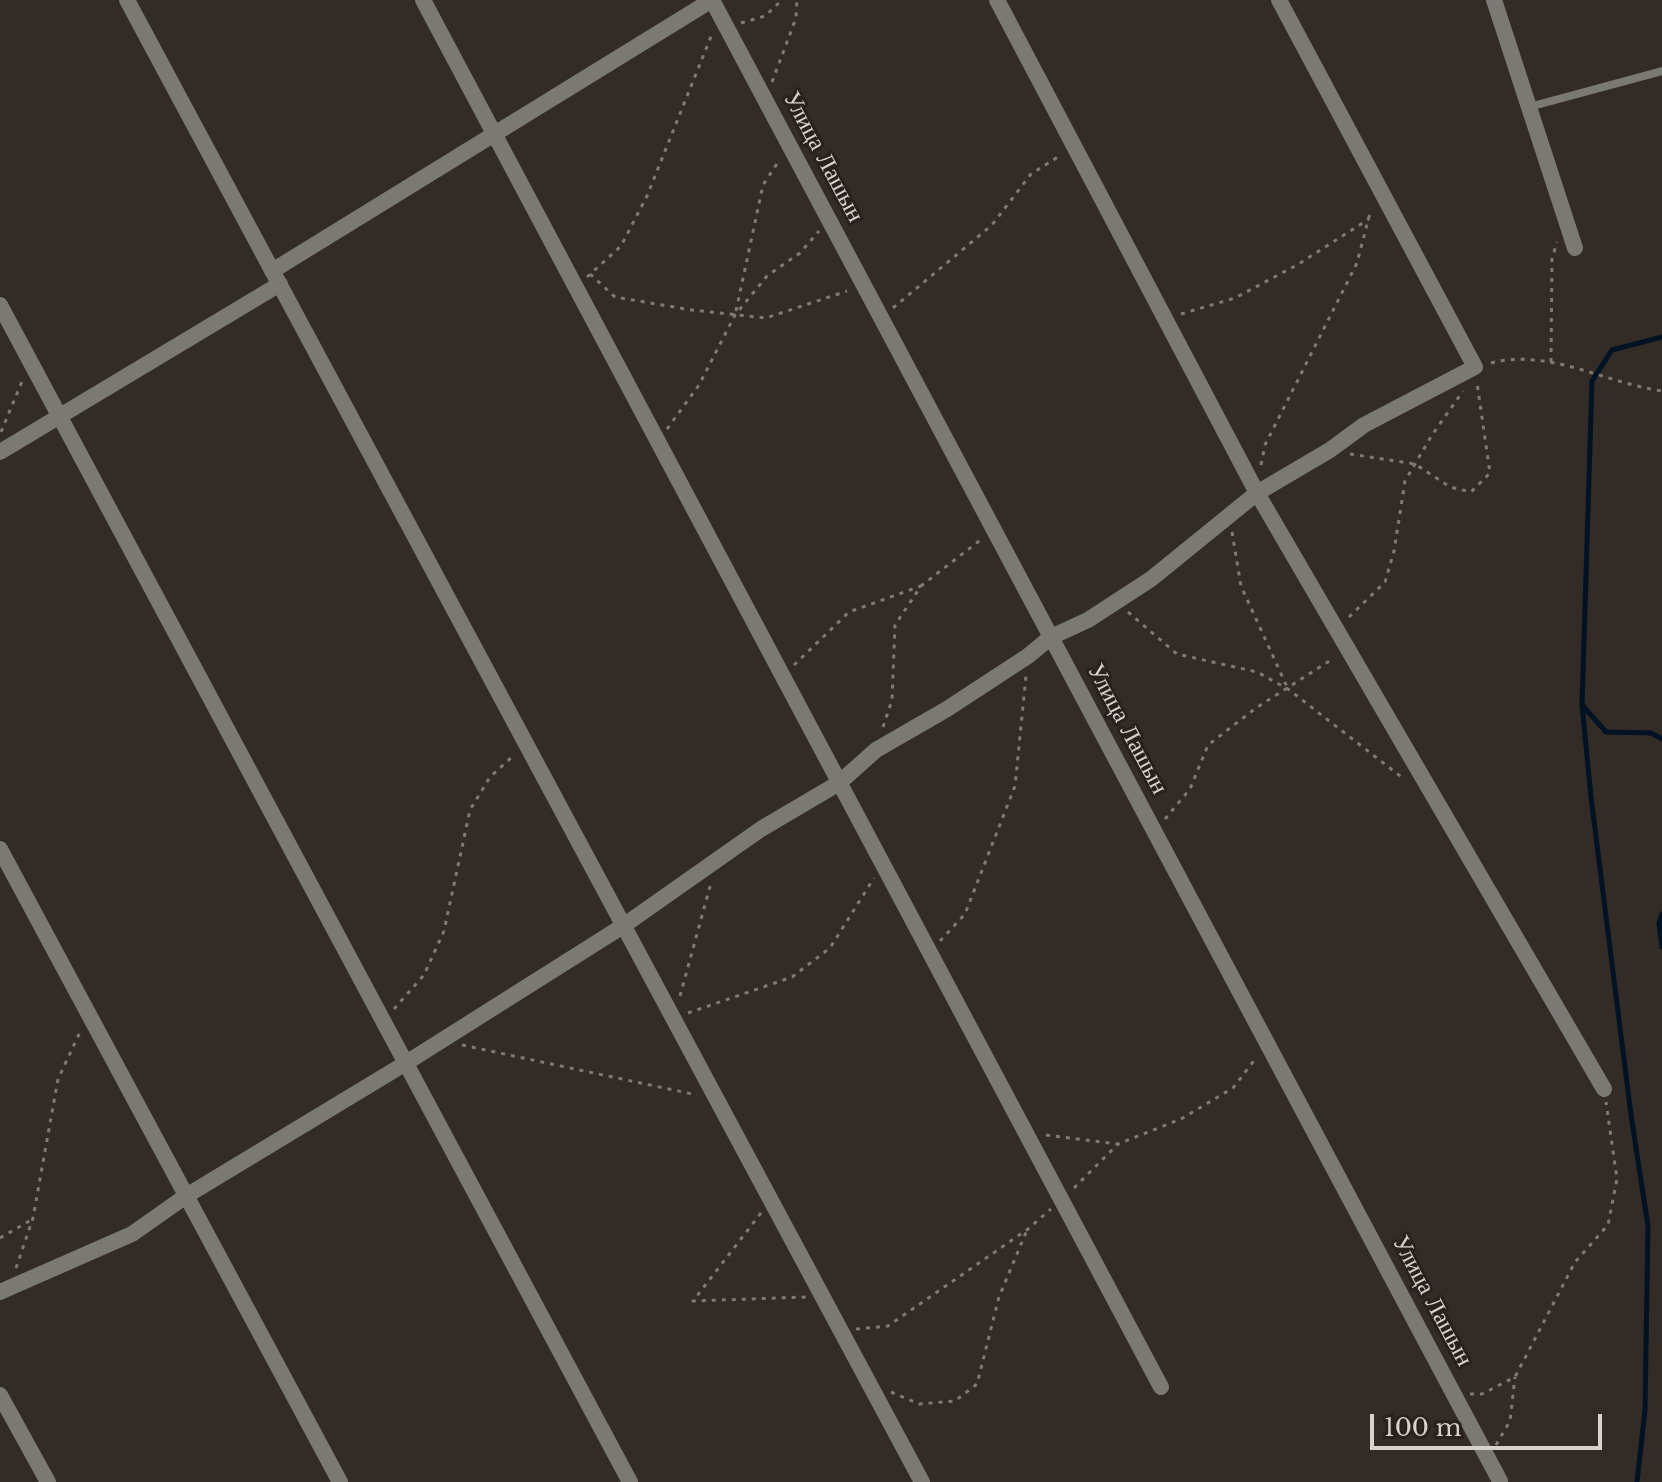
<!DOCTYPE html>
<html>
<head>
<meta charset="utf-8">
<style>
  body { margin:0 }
  #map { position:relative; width:1662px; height:1482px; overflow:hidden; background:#332b25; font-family:"Libre Baskerville",serif }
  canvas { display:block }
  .scale { position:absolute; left:1370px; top:1414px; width:232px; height:36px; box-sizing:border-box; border:4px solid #d7d2ce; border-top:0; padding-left:10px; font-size:24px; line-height:28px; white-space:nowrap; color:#d7d2ce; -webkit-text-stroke:6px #29211b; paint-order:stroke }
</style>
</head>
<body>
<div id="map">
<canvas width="1662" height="1482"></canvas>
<div class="scale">100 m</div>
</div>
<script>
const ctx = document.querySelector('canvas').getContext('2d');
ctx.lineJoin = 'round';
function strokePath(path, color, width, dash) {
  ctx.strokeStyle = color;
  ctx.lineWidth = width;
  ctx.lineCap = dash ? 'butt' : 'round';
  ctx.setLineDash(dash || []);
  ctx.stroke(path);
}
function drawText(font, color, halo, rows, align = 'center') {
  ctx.font = font + ' "Libre Baskerville",serif';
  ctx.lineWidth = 6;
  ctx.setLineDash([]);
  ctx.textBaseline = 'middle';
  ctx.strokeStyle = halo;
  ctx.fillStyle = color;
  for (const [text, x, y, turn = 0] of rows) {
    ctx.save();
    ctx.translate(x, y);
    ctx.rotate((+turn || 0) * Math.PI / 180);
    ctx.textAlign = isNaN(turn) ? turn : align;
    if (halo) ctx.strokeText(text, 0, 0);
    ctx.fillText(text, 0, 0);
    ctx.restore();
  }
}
strokePath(new Path2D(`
  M 1583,706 L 1606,732 L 1651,733 L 1662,739
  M 1662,914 L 1659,923 L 1662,947
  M 1637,1482 L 1645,1410 L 1648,1226 L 1631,1115 L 1591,797 L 1582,705 L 1592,381 L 1612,350 L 1662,337`), '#011224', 5);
strokePath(new Path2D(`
  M 741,23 L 765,16 L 782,0
  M 772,82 L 796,18 L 797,0
  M 590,274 L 615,297 L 692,310 L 766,318 L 847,291
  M 587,277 L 621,246 L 647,196 L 712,34
  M 893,308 L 992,225 L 1031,174 L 1061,155
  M 736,311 L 763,185 L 780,159
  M 1181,314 L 1235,298 L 1297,265 L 1369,219
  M 1551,362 L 1552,259 L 1557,242
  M 1491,363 C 1549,348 1605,383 1662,391
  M 667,429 L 699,385 L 735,315 L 767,276 L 800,253 L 819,231
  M 1,432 L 23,379
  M 1350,454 L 1415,464 L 1450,487 L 1471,492 L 1490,473 L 1477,383
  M 1261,465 L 1265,445 L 1357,263 L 1371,209
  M 1232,532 L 1241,586 L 1288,689
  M 1128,612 L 1177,654 L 1257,672 L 1288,689 L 1404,779
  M 1349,617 L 1385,582 L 1394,551 L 1405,481 L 1432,435 L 1463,391
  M 794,665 L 849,612 L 921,586
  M 883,727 L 892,700 L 895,625 L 921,586 L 983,538
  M 1165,819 L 1190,789 L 1208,745 L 1256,708 L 1334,658
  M 940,941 L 965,914 L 1015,786 L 1026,676
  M 680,996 L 711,883
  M 394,1009 L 424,975 L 444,931 L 470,810 L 490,777 L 514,755
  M 688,1013 L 792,977 L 830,948 L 874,878
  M 462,1045 L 697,1095
  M 1046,1135 L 1118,1144
  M 1074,1188 L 1118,1144 L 1181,1119 L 1233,1088 L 1256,1058
  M 761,1213 L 693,1301 L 806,1297
  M 0,1238 L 31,1220
  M 16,1268 L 33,1218 L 58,1079 L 81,1030
  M 856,1329 L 888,1326 L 1028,1229 L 1051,1209
  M 891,1392 L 919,1404 L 955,1401 L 977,1384 L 999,1297 L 1027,1230
  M 1470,1394 L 1482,1394 L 1515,1377 L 1575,1262 L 1608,1225 L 1617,1179 L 1606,1102
  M 1496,1445 L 1510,1421 L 1515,1377`), '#807974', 3, [4, 6]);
strokePath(new Path2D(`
  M 1529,107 L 1662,71`), '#7b7974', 8);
strokePath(new Path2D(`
  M 127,0 L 922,1482
  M 423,0 L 1161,1387
  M 712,0 L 1500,1481
  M 997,0 L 1257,493 L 1604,1089
  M 1494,0 L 1575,248
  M 272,271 L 712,0
  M 0,305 L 630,1482
  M 0,452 L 280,284
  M 0,849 L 340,1482
  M 0,1292 L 132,1234 L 186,1196 L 406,1063 L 623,926 L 761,829 L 839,783 L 876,750 L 947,709 L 1028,656 L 1051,637 L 1088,620 L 1151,579 L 1257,493 L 1330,450 L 1364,425 L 1475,367 L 1279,0
  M 0,1395 L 48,1482`), '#7b7974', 16);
drawText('24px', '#d7d2ce', '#29211b', [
  ["Улица Лашын",823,157,62],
  ["Улица Лашын",1127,729,62],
  ["Улица Лашын",1432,1301,62]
]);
</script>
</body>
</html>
